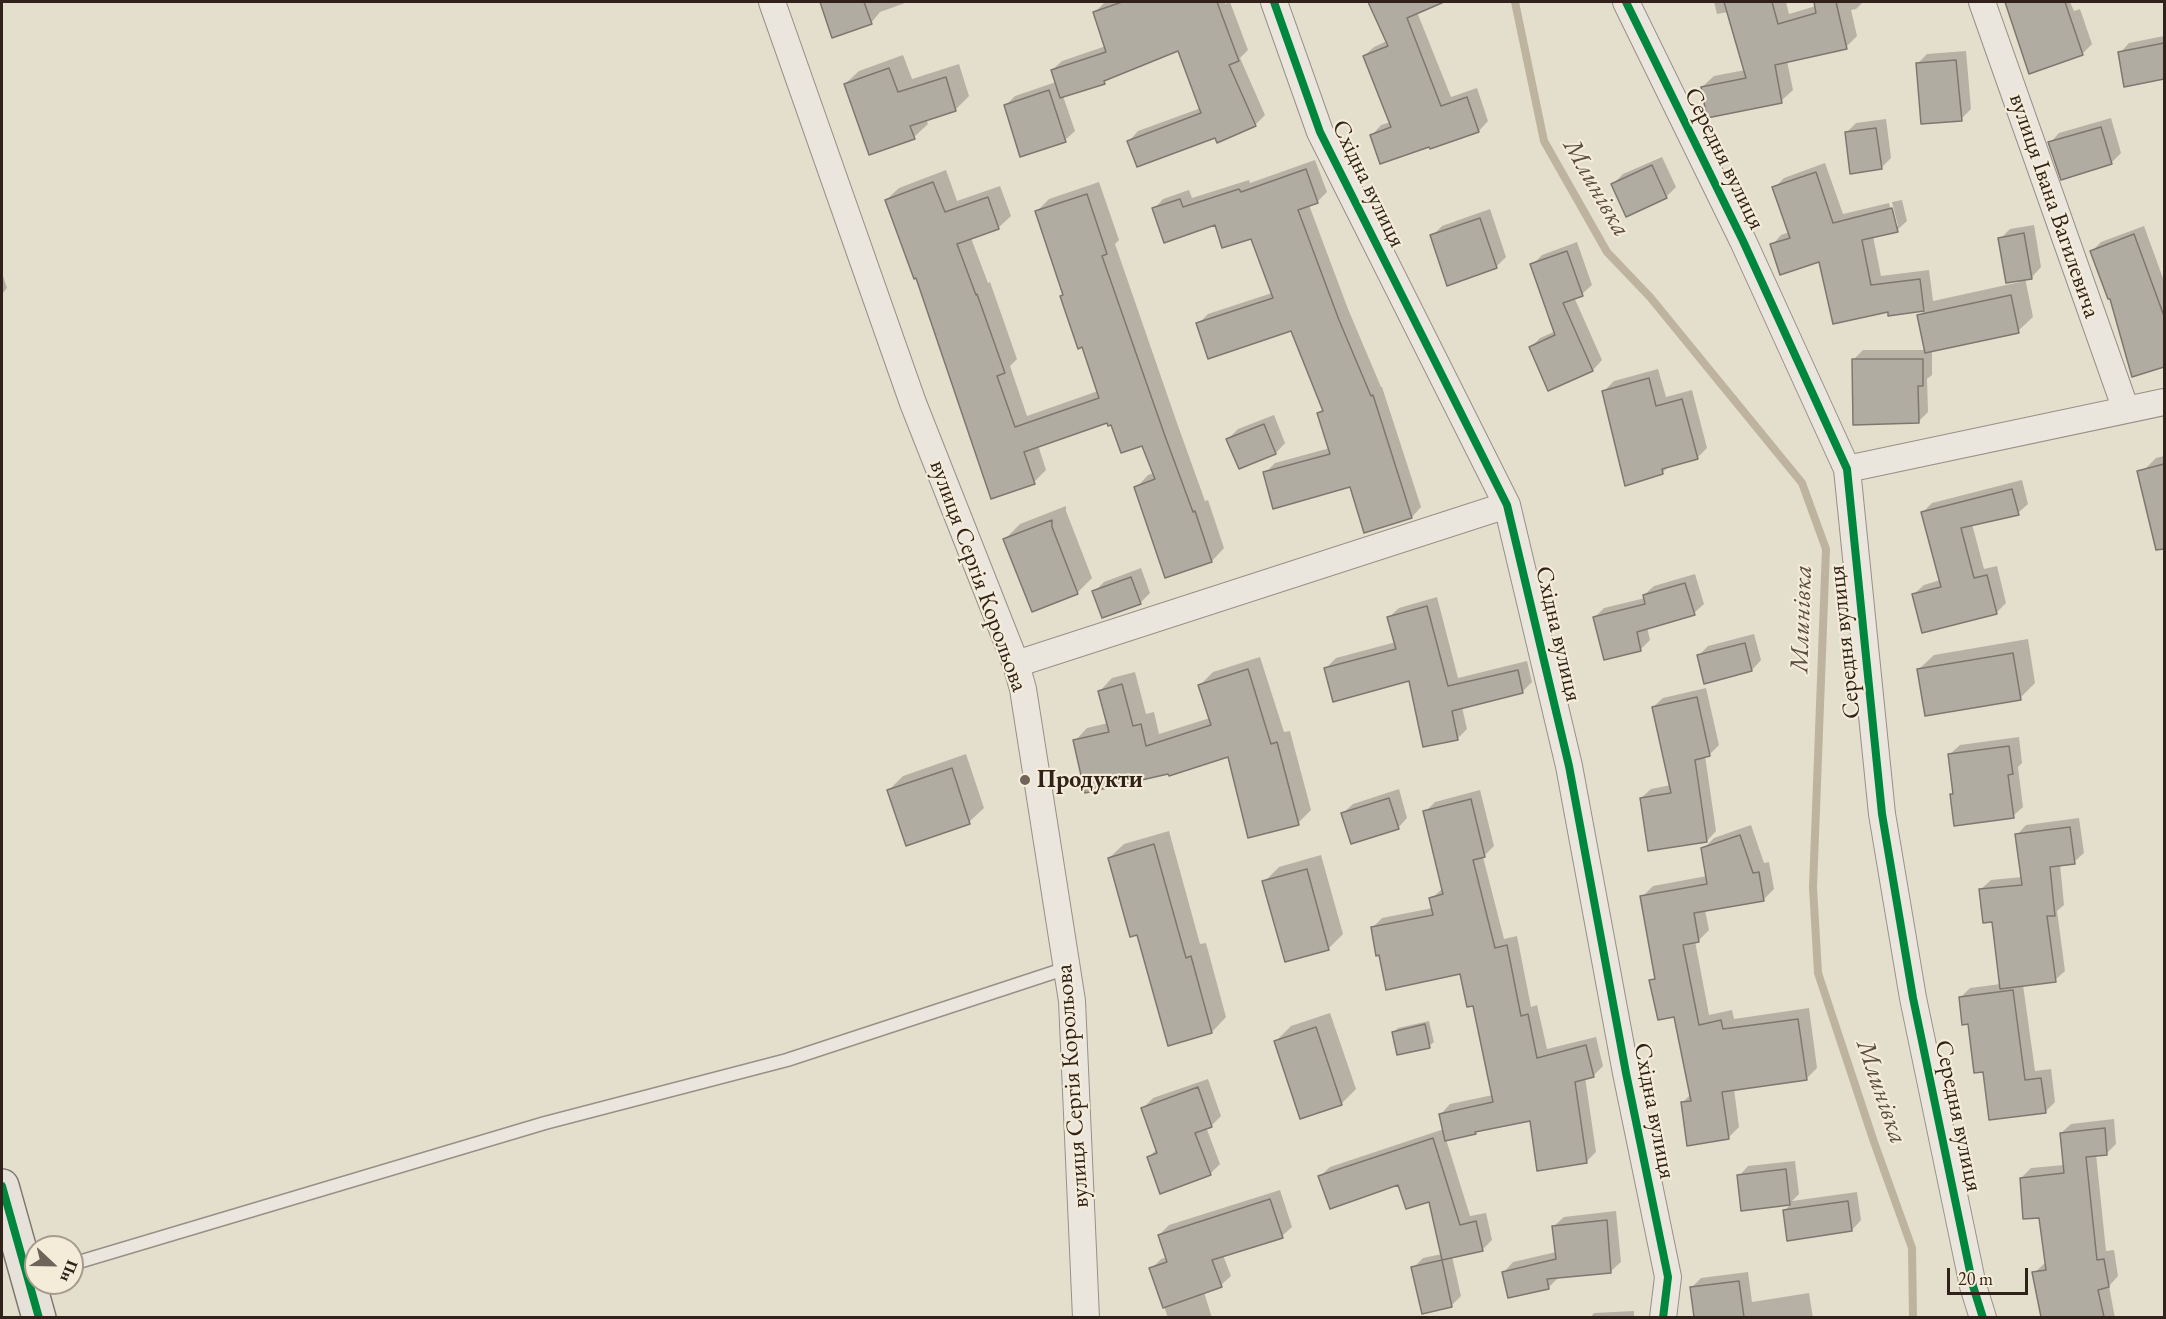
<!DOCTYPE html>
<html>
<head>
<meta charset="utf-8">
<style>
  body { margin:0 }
  #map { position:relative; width:2166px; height:1319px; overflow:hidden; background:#e4decd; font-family:"EB Garamond",serif }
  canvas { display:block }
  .frame { position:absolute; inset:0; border:3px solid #30221b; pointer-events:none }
  .north { position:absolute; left:24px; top:1235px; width:60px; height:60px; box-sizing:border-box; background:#f4ecd8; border:2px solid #a69b8c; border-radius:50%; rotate:112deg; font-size:16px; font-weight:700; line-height:24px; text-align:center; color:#30221b }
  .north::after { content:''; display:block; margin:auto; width:21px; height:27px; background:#6f6459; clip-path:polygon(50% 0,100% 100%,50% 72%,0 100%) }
  .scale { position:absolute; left:1947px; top:1268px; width:81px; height:27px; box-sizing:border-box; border:3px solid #30221b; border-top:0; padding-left:8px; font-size:18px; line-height:21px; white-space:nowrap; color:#30221b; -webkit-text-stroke:4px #f4ecd8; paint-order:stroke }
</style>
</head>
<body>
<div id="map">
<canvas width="2166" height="1319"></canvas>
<div class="frame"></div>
<div class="north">Пн</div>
<div class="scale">20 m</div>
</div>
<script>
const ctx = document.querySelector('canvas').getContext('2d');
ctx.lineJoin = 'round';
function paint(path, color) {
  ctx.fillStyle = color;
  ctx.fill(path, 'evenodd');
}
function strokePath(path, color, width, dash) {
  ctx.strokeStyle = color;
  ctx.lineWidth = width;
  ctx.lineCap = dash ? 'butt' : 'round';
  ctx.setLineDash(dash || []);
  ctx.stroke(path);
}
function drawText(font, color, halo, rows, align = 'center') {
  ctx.font = font + ' "EB Garamond",serif';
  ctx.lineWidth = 4.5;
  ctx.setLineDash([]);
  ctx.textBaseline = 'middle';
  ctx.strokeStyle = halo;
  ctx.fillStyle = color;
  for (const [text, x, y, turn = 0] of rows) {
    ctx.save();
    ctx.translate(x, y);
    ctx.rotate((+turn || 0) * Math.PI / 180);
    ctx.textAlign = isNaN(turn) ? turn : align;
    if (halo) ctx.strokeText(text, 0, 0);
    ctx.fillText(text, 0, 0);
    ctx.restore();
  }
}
paint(new Path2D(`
  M 822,2 L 908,2 L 880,12 L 871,23 L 833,36 Z
  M 1105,2 L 1225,2 L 1225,4 L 1230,2 L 1248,50 L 1240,58 L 1265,115 L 1255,125 L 1216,137 L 1129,141 L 1138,131 L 1201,108 L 1179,49 L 1110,77 L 1104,82 L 1063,96 L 1075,131 L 1065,140 L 1005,106 L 1015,96 L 1056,82 L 1052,70 L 1062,61 L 1106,46 L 1095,12 Z
  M 1370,2 L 1432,2 L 1425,8 L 1417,12 L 1451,97 L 1477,88 L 1488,121 L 1479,131 L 1430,145 L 1372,135 L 1381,125 L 1391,122 L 1364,56 L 1374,47 L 1387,41 Z
  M 1714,2 L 1786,2 L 1789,14 L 1816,6 L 1815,2 L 1863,2 L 1856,9 L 1851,10 L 1857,36 L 1846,47 L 1787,61 L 1793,90 L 1781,101 L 1702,87 L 1714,76 L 1745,70 L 1728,12 L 1717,14 Z
  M 2006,2 L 2070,2 L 2074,11 L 2080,9 L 2092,44 L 2082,54 L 2030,72 Z
  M 2164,36 L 2164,78 L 2126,85 L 2120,53 L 2129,43 Z
  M 1966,51 L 1971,109 L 1961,119 L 1917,64 L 1927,54 Z
  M 903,55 L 912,79 L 959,64 L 969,96 L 955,110 L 926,119 L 928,124 L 914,137 L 845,84 L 859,71 Z
  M 2111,118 L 2121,153 L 2111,163 L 2050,143 L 2059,133 Z
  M 1886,119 L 1891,158 L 1881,168 L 1846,133 L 1856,123 Z
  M 1662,157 L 1676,187 L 1666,197 L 1613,184 L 1623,174 Z
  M 1315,160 L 1327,192 L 1317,202 L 1309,205 L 1348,309 L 1381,387 L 1382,387 L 1421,507 L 1412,517 L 1351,485 L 1265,473 L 1275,463 L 1330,448 L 1319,413 L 1323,409 L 1292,329 L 1198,324 L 1208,314 L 1272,293 L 1252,237 L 1216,223 L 1154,209 L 1163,199 L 1189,190 L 1192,198 L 1249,180 L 1250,183 Z
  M 1825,163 L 1843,214 L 1889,203 L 1895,226 L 1898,226 L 1892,202 L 1902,200 L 1907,221 L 1897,230 L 1873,236 L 1881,276 L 1929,270 L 1933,301 L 2020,282 L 2000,239 L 2010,229 L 2034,225 L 2041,267 L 2032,277 L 2025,278 L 2033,317 L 2018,331 L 1932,350 L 1932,375 L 1927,379 L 1928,412 L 1919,421 L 1853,360 L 1863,350 L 1926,350 L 1919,316 L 1926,309 L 1890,314 L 1889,310 L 1820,260 L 1772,245 L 1781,235 L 1790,232 L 1774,188 L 1784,178 Z
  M 946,170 L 957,201 L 1000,186 L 1011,216 L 998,228 L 971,238 L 988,283 L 990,282 L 1017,359 L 1010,366 L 1027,416 L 1098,391 L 1036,212 L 1049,199 L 1099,182 L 1119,240 L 1115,244 L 1177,423 L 1205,501 L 1208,500 L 1224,548 L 1212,561 L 1166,576 L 1136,488 L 1148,475 L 1154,473 L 1143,444 L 1108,421 L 1038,445 L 1046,470 L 1034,482 L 917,276 L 886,200 L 899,188 Z
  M 1490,209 L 1506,257 L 1496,267 L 1432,236 L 1442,226 Z
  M 2144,226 L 2164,281 L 2164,366 L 2133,375 L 2111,297 L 2091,252 L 2101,242 Z
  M 1577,242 L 1592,285 L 1582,294 L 1574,297 L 1602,360 L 1593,370 L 1549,389 L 1530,348 L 1540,338 L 1556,331 L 1532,265 L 1542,255 Z
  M 2,273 L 7,288 L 2,294 Z
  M 1658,369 L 1666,397 L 1692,390 L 1707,448 L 1698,457 L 1670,465 L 1662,473 L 1604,391 L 1614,381 Z
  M 1274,415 L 1285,443 L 1276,453 L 1240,467 L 1228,439 L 1238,429 Z
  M 2164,456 L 2164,547 L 2144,470 L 2156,458 Z
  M 2022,480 L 2028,504 L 2018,513 L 1972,524 L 1984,569 L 1997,566 L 2006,603 L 1996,613 L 1914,594 L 1924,585 L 1940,580 L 1923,512 L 1932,503 Z
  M 1066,506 L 1066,511 L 1092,578 L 1077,593 L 1005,539 L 1020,524 Z
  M 1141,568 L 1150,593 L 1140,603 L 1094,592 L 1104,582 Z
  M 1695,574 L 1704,604 L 1694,613 L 1647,627 L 1650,640 L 1641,649 L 1594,618 L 1604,608 L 1645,598 L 1644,595 L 1654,586 Z
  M 1437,597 L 1458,678 L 1527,661 L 1532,682 L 1522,692 L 1462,707 L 1467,729 L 1457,739 L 1410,679 L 1326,668 L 1336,658 L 1396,642 L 1389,617 L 1399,608 Z
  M 1754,634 L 1761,660 L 1752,670 L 1698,656 L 1708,646 Z
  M 2028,639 L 2035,683 L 2020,698 L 1919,669 L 1934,655 Z
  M 1260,657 L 1284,732 L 1290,731 L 1311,810 L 1298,823 L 1229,755 L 1075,741 L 1087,728 L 1108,723 L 1100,691 L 1112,678 L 1135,672 L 1146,714 L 1154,712 L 1159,734 L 1210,718 L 1200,685 L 1213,672 Z
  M 1706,688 L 1719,745 L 1709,755 L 1705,756 L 1716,831 L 1707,841 L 1641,798 L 1651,789 L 1671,785 L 1653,707 L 1663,698 Z
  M 2019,737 L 2022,763 L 2018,767 L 2023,807 L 2013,816 L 1952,795 L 1954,792 L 1950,754 L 1960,745 Z
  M 966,754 L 984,808 L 969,822 L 889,790 L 903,776 Z
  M 1399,789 L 1407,818 L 1398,828 L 1343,813 L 1353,804 Z
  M 1480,790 L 1494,846 L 1483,857 L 1504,939 L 1517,936 L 1531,1007 L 1537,1005 L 1547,1049 L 1596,1037 L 1603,1066 L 1593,1076 L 1585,1077 L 1596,1152 L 1586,1162 L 1532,1120 L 1477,1130 L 1446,1139 L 1470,1216 L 1486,1213 L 1492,1240 L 1482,1250 L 1452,1256 L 1461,1296 L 1451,1306 L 1413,1268 L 1423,1258 L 1442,1254 L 1430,1200 L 1399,1183 L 1320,1176 L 1330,1167 L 1444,1129 L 1441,1114 L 1450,1104 L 1493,1095 L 1474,1004 L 1461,972 L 1372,928 L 1382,918 L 1433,908 L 1431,899 L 1443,888 L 1425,812 L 1435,802 Z
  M 2079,818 L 2084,853 L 2074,862 L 2060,864 L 2064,905 L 2057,911 L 2065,971 L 2055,980 L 2023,985 L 2035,1071 L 2051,1069 L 2055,1102 L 2045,1112 L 1984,1070 L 1960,998 L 1970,988 L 2001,984 L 1993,920 L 1981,889 L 1991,880 L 2022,877 L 2017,835 L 2026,825 Z
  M 1751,825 L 1764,863 L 1769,862 L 1774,889 L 1763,900 L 1705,910 L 1709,930 L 1698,941 L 1695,941 L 1709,1015 L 1732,1010 L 1734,1019 L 1809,1008 L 1817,1068 L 1806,1079 L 1734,1089 L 1739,1127 L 1728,1138 L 1682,1103 L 1691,1094 L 1676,1015 L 1651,981 L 1656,976 L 1642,897 L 1653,886 L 1707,876 L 1703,849 L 1714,838 Z
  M 1169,831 L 1200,944 L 1206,943 L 1226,1017 L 1212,1032 L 1138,933 L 1109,858 L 1124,844 Z
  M 1321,855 L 1343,934 L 1328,949 L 1264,882 L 1279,867 Z
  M 1330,1013 L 1356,1089 L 1341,1104 L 1276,1041 L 1291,1026 Z
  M 1429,1021 L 1434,1042 L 1429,1046 L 1394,1032 L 1398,1028 Z
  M 1208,1079 L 1221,1116 L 1211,1126 L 1206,1127 L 1220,1164 L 1210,1174 L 1149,1157 L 1157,1149 L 1143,1108 L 1153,1098 Z
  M 2114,1119 L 2116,1144 L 2107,1153 L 2096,1154 L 2106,1251 L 2114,1250 L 2118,1276 L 2109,1286 L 2115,1318 L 2042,1318 L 2034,1273 L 2046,1262 L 2040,1216 L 2021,1178 L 2031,1168 L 2064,1165 L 2061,1133 L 2071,1124 Z
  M 1795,1161 L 1799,1194 L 1792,1201 L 1857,1192 L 1861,1220 L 1852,1230 L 1784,1211 L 1791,1204 L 1743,1209 L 1739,1176 L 1748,1166 Z
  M 1280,1190 L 1292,1227 L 1282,1236 L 1223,1255 L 1231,1276 L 1221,1285 L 1204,1292 L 1212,1318 L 1168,1318 L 1151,1269 L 1161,1259 L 1167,1257 L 1159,1235 L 1169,1225 Z
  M 1616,1211 L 1621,1262 L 1611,1271 L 1559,1277 L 1549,1287 L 1509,1297 L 1504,1272 L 1513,1262 L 1556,1252 L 1554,1226 L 1564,1217 Z
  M 1748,1272 L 1752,1302 L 1809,1293 L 1813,1318 L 1695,1318 L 1691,1288 L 1701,1278 Z
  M 1634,1311 L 1634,1318 L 1590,1318 L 1594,1313 Z`), '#0003');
strokePath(new Path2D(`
  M 1515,2 L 1544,141 L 1607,252 L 1650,297 L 1802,483 L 1826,549 L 1813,887 L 1818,973 L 1874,1142 L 1912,1248 L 1913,1318`), '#beb39e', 8);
const building = new Path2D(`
  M 820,2 L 864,2 L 872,24 L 832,38 Z
  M 1122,2 L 1217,2 L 1239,61 L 1229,65 L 1256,126 L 1217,143 L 1215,138 L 1137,167 L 1127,141 L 1201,113 L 1178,51 L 1104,81 L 1105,84 L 1060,98 L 1051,70 L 1106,52 L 1093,12 Z
  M 1368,2 L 1444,2 L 1407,18 L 1441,106 L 1467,97 L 1479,132 L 1430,149 L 1429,147 L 1380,164 L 1370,135 L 1391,127 L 1363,56 L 1388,46 Z
  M 1724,2 L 1772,2 L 1778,24 L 1816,13 L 1814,2 L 1836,2 L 1847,49 L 1775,65 L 1782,103 L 1707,118 L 1701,87 L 1746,78 Z
  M 2005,2 L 2065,2 L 2083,55 L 2029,74 Z
  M 2164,43 L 2164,79 L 2124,87 L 2118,52 Z
  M 1956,60 L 1962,121 L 1921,124 L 1916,63 Z
  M 889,68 L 898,92 L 946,77 L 956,111 L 910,126 L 915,139 L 869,155 L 844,84 Z
  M 1049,90 L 1066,142 L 1020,157 L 1004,105 Z
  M 2101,127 L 2112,164 L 2061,180 L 2048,142 Z
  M 1876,128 L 1882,169 L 1850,174 L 1845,132 Z
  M 1652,165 L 1667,198 L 1626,217 L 1611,184 Z
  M 1306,169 L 1318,203 L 1298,210 L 1339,320 L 1371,396 L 1373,395 L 1412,518 L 1364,533 L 1350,487 L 1273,509 L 1263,472 L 1330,454 L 1317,413 L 1323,411 L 1291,331 L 1208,359 L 1196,323 L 1273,298 L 1251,239 L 1222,248 L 1215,225 L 1164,243 L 1152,208 L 1180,199 L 1183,207 L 1239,189 L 1241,192 Z
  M 1816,172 L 1833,223 L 1892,208 L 1898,232 L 1862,240 L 1871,285 L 1920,279 L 1924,311 L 1888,316 L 1888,312 L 1833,324 L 1819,262 L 1780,275 L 1770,244 L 1790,238 L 1772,187 Z
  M 933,182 L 945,212 L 988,197 L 999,229 L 957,244 L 976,295 L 977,294 L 1005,373 L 997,376 L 1015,427 L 1099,398 L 1082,347 L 1078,349 L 1060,296 L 1063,295 L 1035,211 L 1087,194 L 1107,254 L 1102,256 L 1165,436 L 1193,512 L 1195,511 L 1212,562 L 1165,578 L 1134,487 L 1155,479 L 1142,446 L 1121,453 L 1111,425 L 1108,426 L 1107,423 L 1024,452 L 1035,484 L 991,499 L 916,278 L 914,279 L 885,200 Z
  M 1480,218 L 1497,268 L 1447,286 L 1430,235 Z
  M 2024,233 L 2032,279 L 2006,283 L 1998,238 Z
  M 2134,234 L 2164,316 L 2164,367 L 2132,377 L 2110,299 L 2108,299 L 2090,251 Z
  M 1567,251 L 1583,296 L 1563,303 L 1593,371 L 1548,391 L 1529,347 L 1555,335 L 1530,264 Z
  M 2011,295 L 2019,333 L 1925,353 L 1917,315 Z
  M 1852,359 L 1923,359 L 1923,386 L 1918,386 L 1919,423 L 1853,425 Z
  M 1649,378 L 1656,406 L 1682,399 L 1698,459 L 1662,469 L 1663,474 L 1625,486 L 1602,391 Z
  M 1264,424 L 1276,454 L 1239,469 L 1226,439 Z
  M 2164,464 L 2164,549 L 2156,550 L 2137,471 Z
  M 2012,489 L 2019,515 L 1961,528 L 1974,578 L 1987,575 L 1997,614 L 1922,633 L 1912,594 L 1941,587 L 1921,512 Z
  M 1052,520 L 1052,527 L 1078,594 L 1032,612 L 1003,539 Z
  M 1131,577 L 1141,604 L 1102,618 L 1092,591 Z
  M 1685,583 L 1695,615 L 1637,632 L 1641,651 L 1604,660 L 1593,617 L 1645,604 L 1643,595 Z
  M 1427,606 L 1448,686 L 1518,670 L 1523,693 L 1452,711 L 1458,740 L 1423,747 L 1409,681 L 1333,702 L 1324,668 L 1396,649 L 1387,617 Z
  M 1745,643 L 1752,671 L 1704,684 L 1697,655 Z
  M 2013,653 L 2021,700 L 1925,716 L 1917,669 Z
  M 1248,669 L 1271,744 L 1277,742 L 1299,825 L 1248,838 L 1228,757 L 1169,776 L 1168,774 L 1085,793 L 1073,740 L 1109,732 L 1098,691 L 1122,684 L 1133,726 L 1141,724 L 1146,746 L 1211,725 L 1198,685 Z
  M 1697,697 L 1710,756 L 1695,760 L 1707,842 L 1648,851 L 1640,798 L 1671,793 L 1652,707 Z
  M 2009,746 L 2013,774 L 2008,775 L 2014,818 L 1954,826 L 1950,794 L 1953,794 L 1948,754 Z
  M 952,768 L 970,824 L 906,846 L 887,790 Z
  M 1389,798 L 1399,829 L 1351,844 L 1341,813 Z
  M 1471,799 L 1485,857 L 1473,860 L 1495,948 L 1507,945 L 1521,1016 L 1528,1014 L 1537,1058 L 1586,1045 L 1594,1077 L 1575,1082 L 1587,1163 L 1537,1171 L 1530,1121 L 1475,1132 L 1476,1134 L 1445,1141 L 1439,1114 L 1493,1102 L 1473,1006 L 1467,1007 L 1460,974 L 1386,990 L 1379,955 L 1376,956 L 1371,927 L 1433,915 L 1429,898 L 1443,894 L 1423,811 Z
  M 2070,827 L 2075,864 L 2050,867 L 2055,916 L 2047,916 L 2056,982 L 2000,989 L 1992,922 L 1983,923 L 1979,889 L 2022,885 L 2015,834 Z
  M 1740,835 L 1753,873 L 1759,872 L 1764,901 L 1694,913 L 1699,942 L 1683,945 L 1699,1025 L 1721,1020 L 1723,1029 L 1798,1019 L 1807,1080 L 1722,1092 L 1729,1139 L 1687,1146 L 1681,1102 L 1691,1101 L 1674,1017 L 1658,1020 L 1649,980 L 1655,979 L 1640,896 L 1707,884 L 1701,848 Z
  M 1154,844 L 1186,958 L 1191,956 L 1212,1033 L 1168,1046 L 1137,935 L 1130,937 L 1108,858 Z
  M 1307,869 L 1329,950 L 1285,962 L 1262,881 Z
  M 2013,990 L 2025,1080 L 2041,1078 L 2046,1113 L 1989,1120 L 1983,1072 L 1974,1073 L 1968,1024 L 1962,1025 L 1959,997 Z
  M 1425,1024 L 1430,1048 L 1397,1055 L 1392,1032 Z
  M 1316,1027 L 1342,1105 L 1300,1119 L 1274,1041 Z
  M 1198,1087 L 1212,1127 L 1195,1133 L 1211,1175 L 1160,1194 L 1147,1157 L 1157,1153 L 1141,1108 Z
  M 2105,1128 L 2107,1155 L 2086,1157 L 2097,1260 L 2104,1259 L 2109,1287 L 2098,1290 L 2104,1317 L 2041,1317 L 2032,1272 L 2046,1270 L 2039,1218 L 2023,1219 L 2020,1178 L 2064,1173 L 2060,1133 Z
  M 1433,1138 L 1460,1225 L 1476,1221 L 1483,1251 L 1442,1260 L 1429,1202 L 1406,1209 L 1398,1185 L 1330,1209 L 1318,1176 Z
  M 1786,1169 L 1790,1205 L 1741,1211 L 1737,1175 Z
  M 1270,1199 L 1283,1238 L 1212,1260 L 1222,1287 L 1163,1308 L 1149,1268 L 1167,1262 L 1158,1235 Z
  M 1848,1201 L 1852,1231 L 1787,1241 L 1783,1210 Z
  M 1607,1220 L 1611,1273 L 1547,1279 L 1549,1289 L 1508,1298 L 1502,1272 L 1556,1259 L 1552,1226 Z
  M 1442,1260 L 1452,1307 L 1422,1314 L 1411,1267 Z
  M 1739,1281 L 1744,1317 L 1694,1317 L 1690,1287 Z`);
paint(building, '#b1aca1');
strokePath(building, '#7d786f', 1.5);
const lane = new Path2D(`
  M 72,1264 L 545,1123 L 787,1060 L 1067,968`);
const street = new Path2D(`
  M 772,2 L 913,403 L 1016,664 L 1023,689 L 1072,1001 L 1086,1318
  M 1274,2 L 1320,132 L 1507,505 L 1569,766 L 1626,1073 L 1668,1277 L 1663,1318
  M 1626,2 L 1743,241 L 1847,469 L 1882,814 L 1913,998 L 1973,1286 L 1983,1318
  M 1982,2 L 2126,410
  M 1847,469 L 2164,402
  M 1016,664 L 1507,505`);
const primary = new Path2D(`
  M 2,1186 L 39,1318`);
strokePath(lane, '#969187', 15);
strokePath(street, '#969187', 28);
strokePath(primary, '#7d786f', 36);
strokePath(lane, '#eae6de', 12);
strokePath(street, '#eae6de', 26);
strokePath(primary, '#e7e2d9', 33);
strokePath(new Path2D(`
  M 1274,2 L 1320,132 L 1507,505 L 1569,766 L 1626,1073 L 1668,1277 L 1663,1318
  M 1626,2 L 1743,241 L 1847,469 L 1882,814 L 1913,998 L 1973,1286 L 1983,1318
  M 2,1186 L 39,1318`), '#00873e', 8);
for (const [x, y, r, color] of [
  [1025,780,6,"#6f6459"]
]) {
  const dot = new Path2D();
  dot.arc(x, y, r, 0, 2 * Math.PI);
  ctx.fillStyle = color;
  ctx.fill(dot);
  strokePath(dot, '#f4ecd8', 2);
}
drawText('24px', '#30221b', '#f4ecd8', [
  ["Середня вулиця",1724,159,64],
  ["Східна вулиця",1368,184,64],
  ["вулиця Івана Вагилевича",2054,206,71],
  ["вулиця Сергія Корольова",978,576,70],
  ["Східна вулиця",1558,634,77],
  ["Середня вулиця",1845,642,-96],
  ["вулиця Сергія Корольова",1073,1086,-94],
  ["Східна вулиця",1654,1111,79],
  ["Середня вулиця",1958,1116,78]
]);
drawText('bold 24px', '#30221b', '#f4ecd8', [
  ["Продукти",1037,780]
], 'left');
drawText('italic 26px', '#5c4e42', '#f4ecd8', [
  ["Млинівка",1596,188,60],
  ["Млинівка",1802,619,-88],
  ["Млинівка",1881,1092,71]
]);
</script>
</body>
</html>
